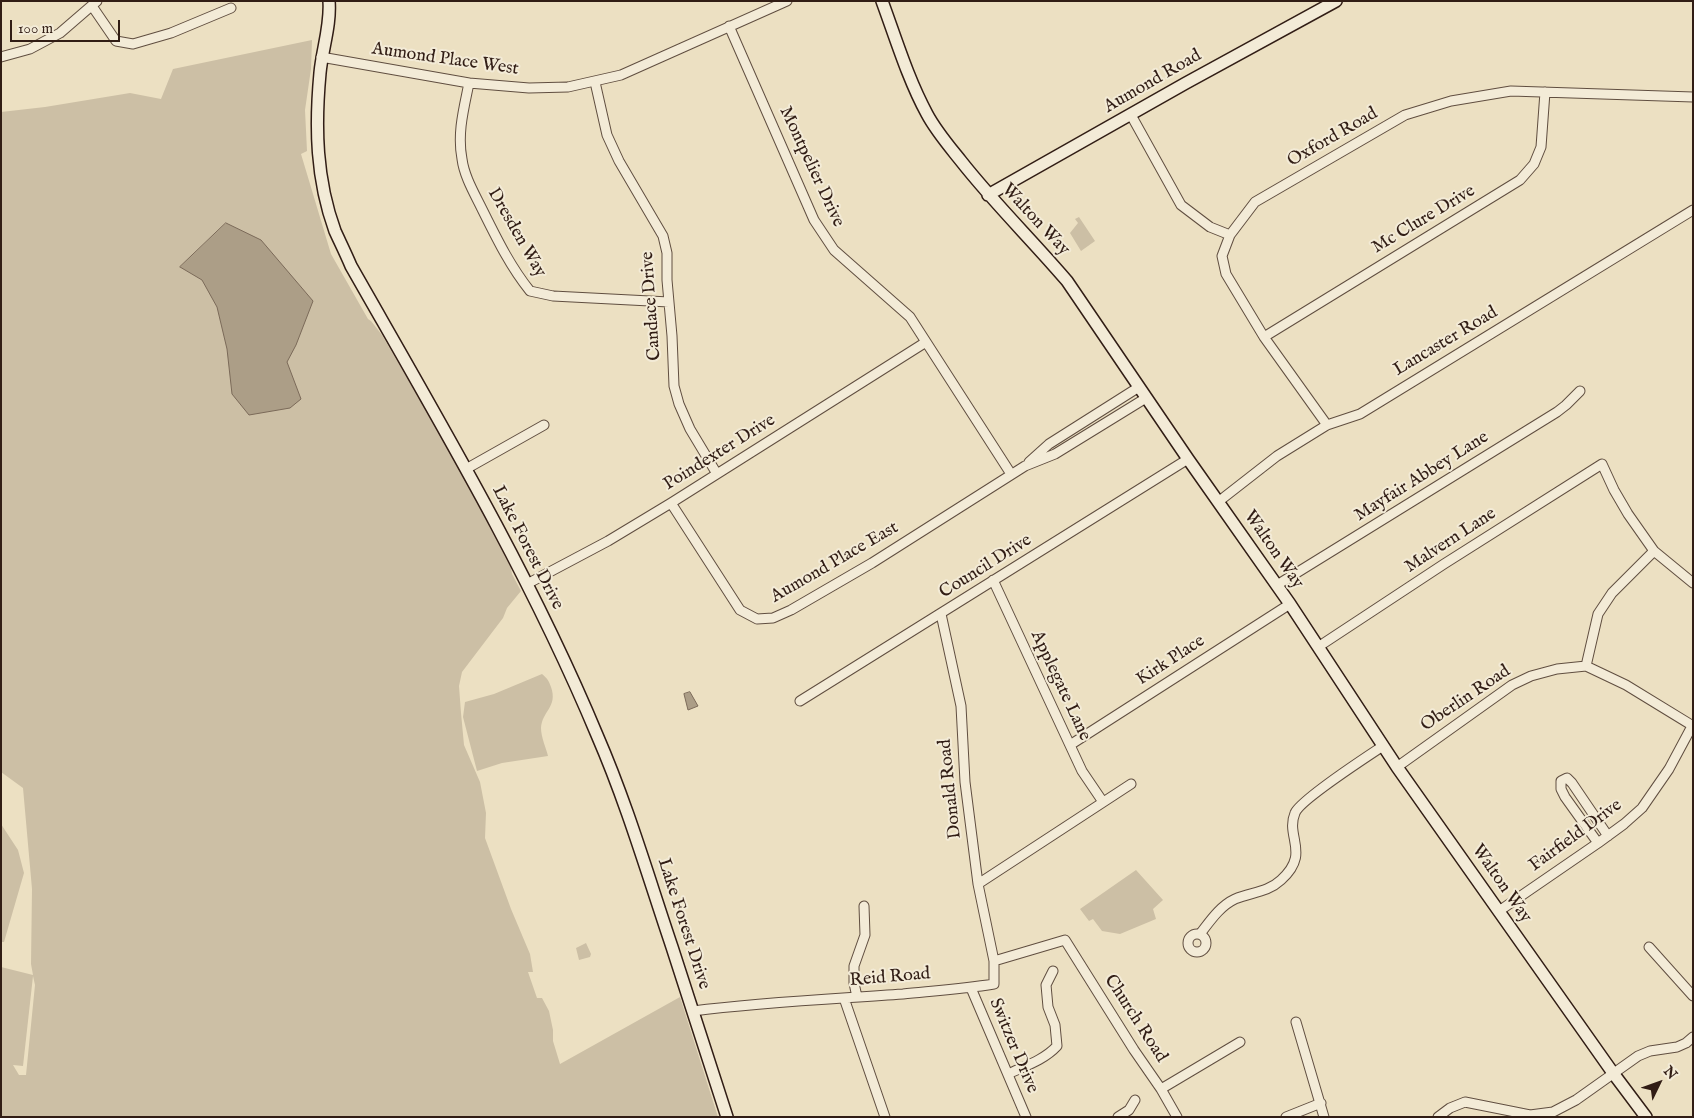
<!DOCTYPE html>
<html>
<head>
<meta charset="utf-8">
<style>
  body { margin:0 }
  #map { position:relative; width:1694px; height:1118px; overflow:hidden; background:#ece0c2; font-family:"IM FELL English",serif }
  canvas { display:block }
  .frame { position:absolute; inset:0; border:2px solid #311d15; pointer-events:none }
  .north { position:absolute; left:1634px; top:1058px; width:50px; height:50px; -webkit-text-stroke:4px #f3ebd7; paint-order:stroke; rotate:48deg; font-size:14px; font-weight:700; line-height:20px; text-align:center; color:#311d15 }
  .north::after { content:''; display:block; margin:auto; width:18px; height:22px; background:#311d15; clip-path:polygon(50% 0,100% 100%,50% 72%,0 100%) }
  .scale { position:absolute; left:10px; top:20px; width:110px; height:22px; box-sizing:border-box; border:2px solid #311d15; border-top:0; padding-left:6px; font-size:15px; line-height:18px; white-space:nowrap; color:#311d15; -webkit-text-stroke:4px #f3ebd7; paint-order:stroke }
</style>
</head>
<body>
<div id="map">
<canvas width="1694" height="1118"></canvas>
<div class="frame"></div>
<div class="north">N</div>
<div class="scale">100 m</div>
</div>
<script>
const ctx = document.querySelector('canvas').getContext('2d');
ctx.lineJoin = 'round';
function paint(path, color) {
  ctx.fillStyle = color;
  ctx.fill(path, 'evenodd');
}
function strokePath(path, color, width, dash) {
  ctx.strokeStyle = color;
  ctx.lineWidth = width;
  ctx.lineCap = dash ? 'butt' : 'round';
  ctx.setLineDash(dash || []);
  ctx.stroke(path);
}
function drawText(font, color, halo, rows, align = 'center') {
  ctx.font = font + ' "IM FELL English",serif';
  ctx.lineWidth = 4;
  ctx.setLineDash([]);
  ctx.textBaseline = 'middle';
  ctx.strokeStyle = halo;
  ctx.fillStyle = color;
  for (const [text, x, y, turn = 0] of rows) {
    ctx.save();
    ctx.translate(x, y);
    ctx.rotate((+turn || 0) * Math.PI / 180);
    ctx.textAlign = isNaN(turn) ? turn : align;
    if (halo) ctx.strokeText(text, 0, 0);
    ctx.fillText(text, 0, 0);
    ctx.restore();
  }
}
paint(new Path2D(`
  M 312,40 L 311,69 L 305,110 L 307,151 L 301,154 L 331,254 L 368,319 L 371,321 L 382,335 L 478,500 L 511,568 L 512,574 L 521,591 L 507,608 L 503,618 L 462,672 L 459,686 L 461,713 L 464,745 L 480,782 L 486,813 L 485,838 L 511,909 L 530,954 L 533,972 L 528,972 L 537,998 L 542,998 L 549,1011 L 553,1030 L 553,1041 L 560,1064 L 680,997 L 718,1117 L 1,1117 L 1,967 L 33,975 L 31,964 L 32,889 L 23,788 L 1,772 L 1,112 L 45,107 L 130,93 L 161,99 L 173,69 ZM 33,976 L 35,985 L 26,1075 L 19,1075 L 13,1065 L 23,1066 Z
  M 1079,217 L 1095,241 L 1081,251 L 1070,233 L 1078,223 L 1075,219 Z
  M 542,674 C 547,678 549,681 551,687 C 558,707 542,711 541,728 C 541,737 546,748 548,756 L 502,763 L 477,771 L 463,717 L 465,702 L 494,694 Z
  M 1,824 L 18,850 L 24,873 L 4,942 L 1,942 Z
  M 1136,870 L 1163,900 L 1153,909 L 1156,919 L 1120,934 L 1102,931 L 1093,919 L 1089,921 L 1080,909 Z
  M 586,943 L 591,954 L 590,957 L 579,960 L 576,948 Z`), '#ccbfa5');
const water = new Path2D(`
  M 226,223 L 261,240 L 313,301 L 296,345 L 287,362 L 301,399 L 290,408 L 249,415 L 232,394 L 227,349 L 217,307 L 202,280 L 180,267 Z
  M 690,692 L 698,706 L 688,710 L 684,694 Z`);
paint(water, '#ac9e87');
strokePath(water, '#7b6a59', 1);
const street = new Path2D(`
  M 92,6 L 116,41 L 133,44 L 171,33 L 231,8
  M 729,26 L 814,220 L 834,250 L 910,317 L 1011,474
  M 1,57 L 30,49 L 60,33 L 97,1
  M 321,57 L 469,83 L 529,88 L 568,87 L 621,75 L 787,1
  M 595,82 L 607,135 L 619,161 L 663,236 L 667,253 L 667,280 L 672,336 L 674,386 L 679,404 L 690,429 L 717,474
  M 469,83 C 464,108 457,133 462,159 C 464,175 473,191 480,205 C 495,235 509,265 530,291 L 553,296 L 669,302
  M 1131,115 L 1181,205 L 1210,227 L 1230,235
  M 1264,337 L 1520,180 L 1534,164 L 1541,147 L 1545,92
  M 1327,425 L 1264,337 L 1226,274 L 1222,256 L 1230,235 L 1255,202 L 1405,115 L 1451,101 L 1511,91 L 1693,97
  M 1029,462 L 1049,444 L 1139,387
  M 466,469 L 544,425
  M 1218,502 L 1277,456 L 1327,425 L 1360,414 L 1693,210
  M 671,503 L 740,610 L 757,619 L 773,618 L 791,610 L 872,563 L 1025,466 L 1055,454 L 1146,398
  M 993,580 L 1082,771 L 1103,802
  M 527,584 L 608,541 L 671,503 L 926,342
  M 1277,585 L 1557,412 L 1566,405 L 1580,391
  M 941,614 L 961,706 L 965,782 L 978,884 L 994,961
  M 1318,647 L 1444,564 L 1602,464 L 1614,490 L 1628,514 L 1654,551 L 1693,583
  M 1586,666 L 1598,614 L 1612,593 L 1654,551
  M 800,701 L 1188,459
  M 1070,745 L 1290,604
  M 1397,767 L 1512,685 L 1531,676 L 1557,669 L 1586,666 L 1626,685 L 1693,726
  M 1598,843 L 1565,797 L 1561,789 L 1561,781 L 1567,778 L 1572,783 L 1608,836
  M 978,884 L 1131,784
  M 1499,911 L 1598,843 L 1624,824 L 1642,808 L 1669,769 L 1692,726
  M1188 943a9 9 0 1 1 18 0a9 9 0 1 1-18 0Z
  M 1200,934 C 1210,921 1220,906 1235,899 C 1251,892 1267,893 1281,880 C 1311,853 1285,837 1295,813 C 1300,800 1368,756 1383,746
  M 1649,947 L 1693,996
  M 971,988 L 1026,1117
  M 857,997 L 854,983 L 854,966 L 865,935 L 864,906
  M 844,998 L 885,1117
  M 693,1011 C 763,1002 833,999 903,994 C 933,991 963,989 994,984 L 994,961 L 1065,940 L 1134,1050 L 1161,1089 L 1177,1117
  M 1296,1022 L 1324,1117
  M 1008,1074 C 1025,1066 1044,1060 1057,1046 L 1055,1025 L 1048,1007 L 1046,985 L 1053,971
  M 1161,1089 L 1240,1042
  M 1118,1117 L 1129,1110 L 1135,1100
  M 1286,1117 L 1321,1103
  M 1438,1117 L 1450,1108 L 1465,1102 L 1530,1115 L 1553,1112 L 1576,1100 L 1638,1056 L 1650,1051 L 1677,1047 L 1686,1043 L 1693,1037`);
const secondary = new Path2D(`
  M 329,1 C 331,25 322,50 320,73 C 315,127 316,179 335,231 C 340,242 346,254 351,266 C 438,419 529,572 597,735 C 627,804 648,876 672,947 C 690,1004 709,1060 727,1117
  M 882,1 C 896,39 908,79 927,114 C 936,131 949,146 961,161 C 994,203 1032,240 1067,281 L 1188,459 L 1290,604 L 1397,767 L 1613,1073 L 1646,1117
  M 988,195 L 1186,83 L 1336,1`);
strokePath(street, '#604e40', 11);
strokePath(secondary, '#311d15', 14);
strokePath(street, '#f3ebd7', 9);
strokePath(secondary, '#f3ebd7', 11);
drawText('18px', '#311d15', '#f3ebd7', [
  ["Aumond Place West",445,60,8],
  ["Aumond Road",1153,82,-30],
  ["Oxford Road",1333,138,-30],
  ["Montpelier Drive",811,167,65],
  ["Walton Way",1035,220,47],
  ["Mc Clure Drive",1424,220,-31],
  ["Dresden Way",516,233,60],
  ["Candace Drive",652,306,-94],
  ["Lancaster Road",1446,342,-31],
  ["Poindexter Drive",720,453,-32],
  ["Mayfair Abbey Lane",1422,477,-32],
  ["Malvern Lane",1451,541,-33],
  ["Lake Forest Drive",527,548,63],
  ["Walton Way",1273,550,55],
  ["Aumond Place East",835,563,-30],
  ["Council Drive",986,567,-32],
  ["Kirk Place",1171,661,-33],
  ["Applegate Lane",1060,686,65],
  ["Oberlin Road",1466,699,-34],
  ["Donald Road",951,789,-96],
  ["Fairfield Drive",1576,836,-36],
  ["Walton Way",1501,884,55],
  ["Lake Forest Drive",683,924,72],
  ["Reid Road",890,978,-5],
  ["Church Road",1135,1019,57],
  ["Switzer Drive",1013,1046,67]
]);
</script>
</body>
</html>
